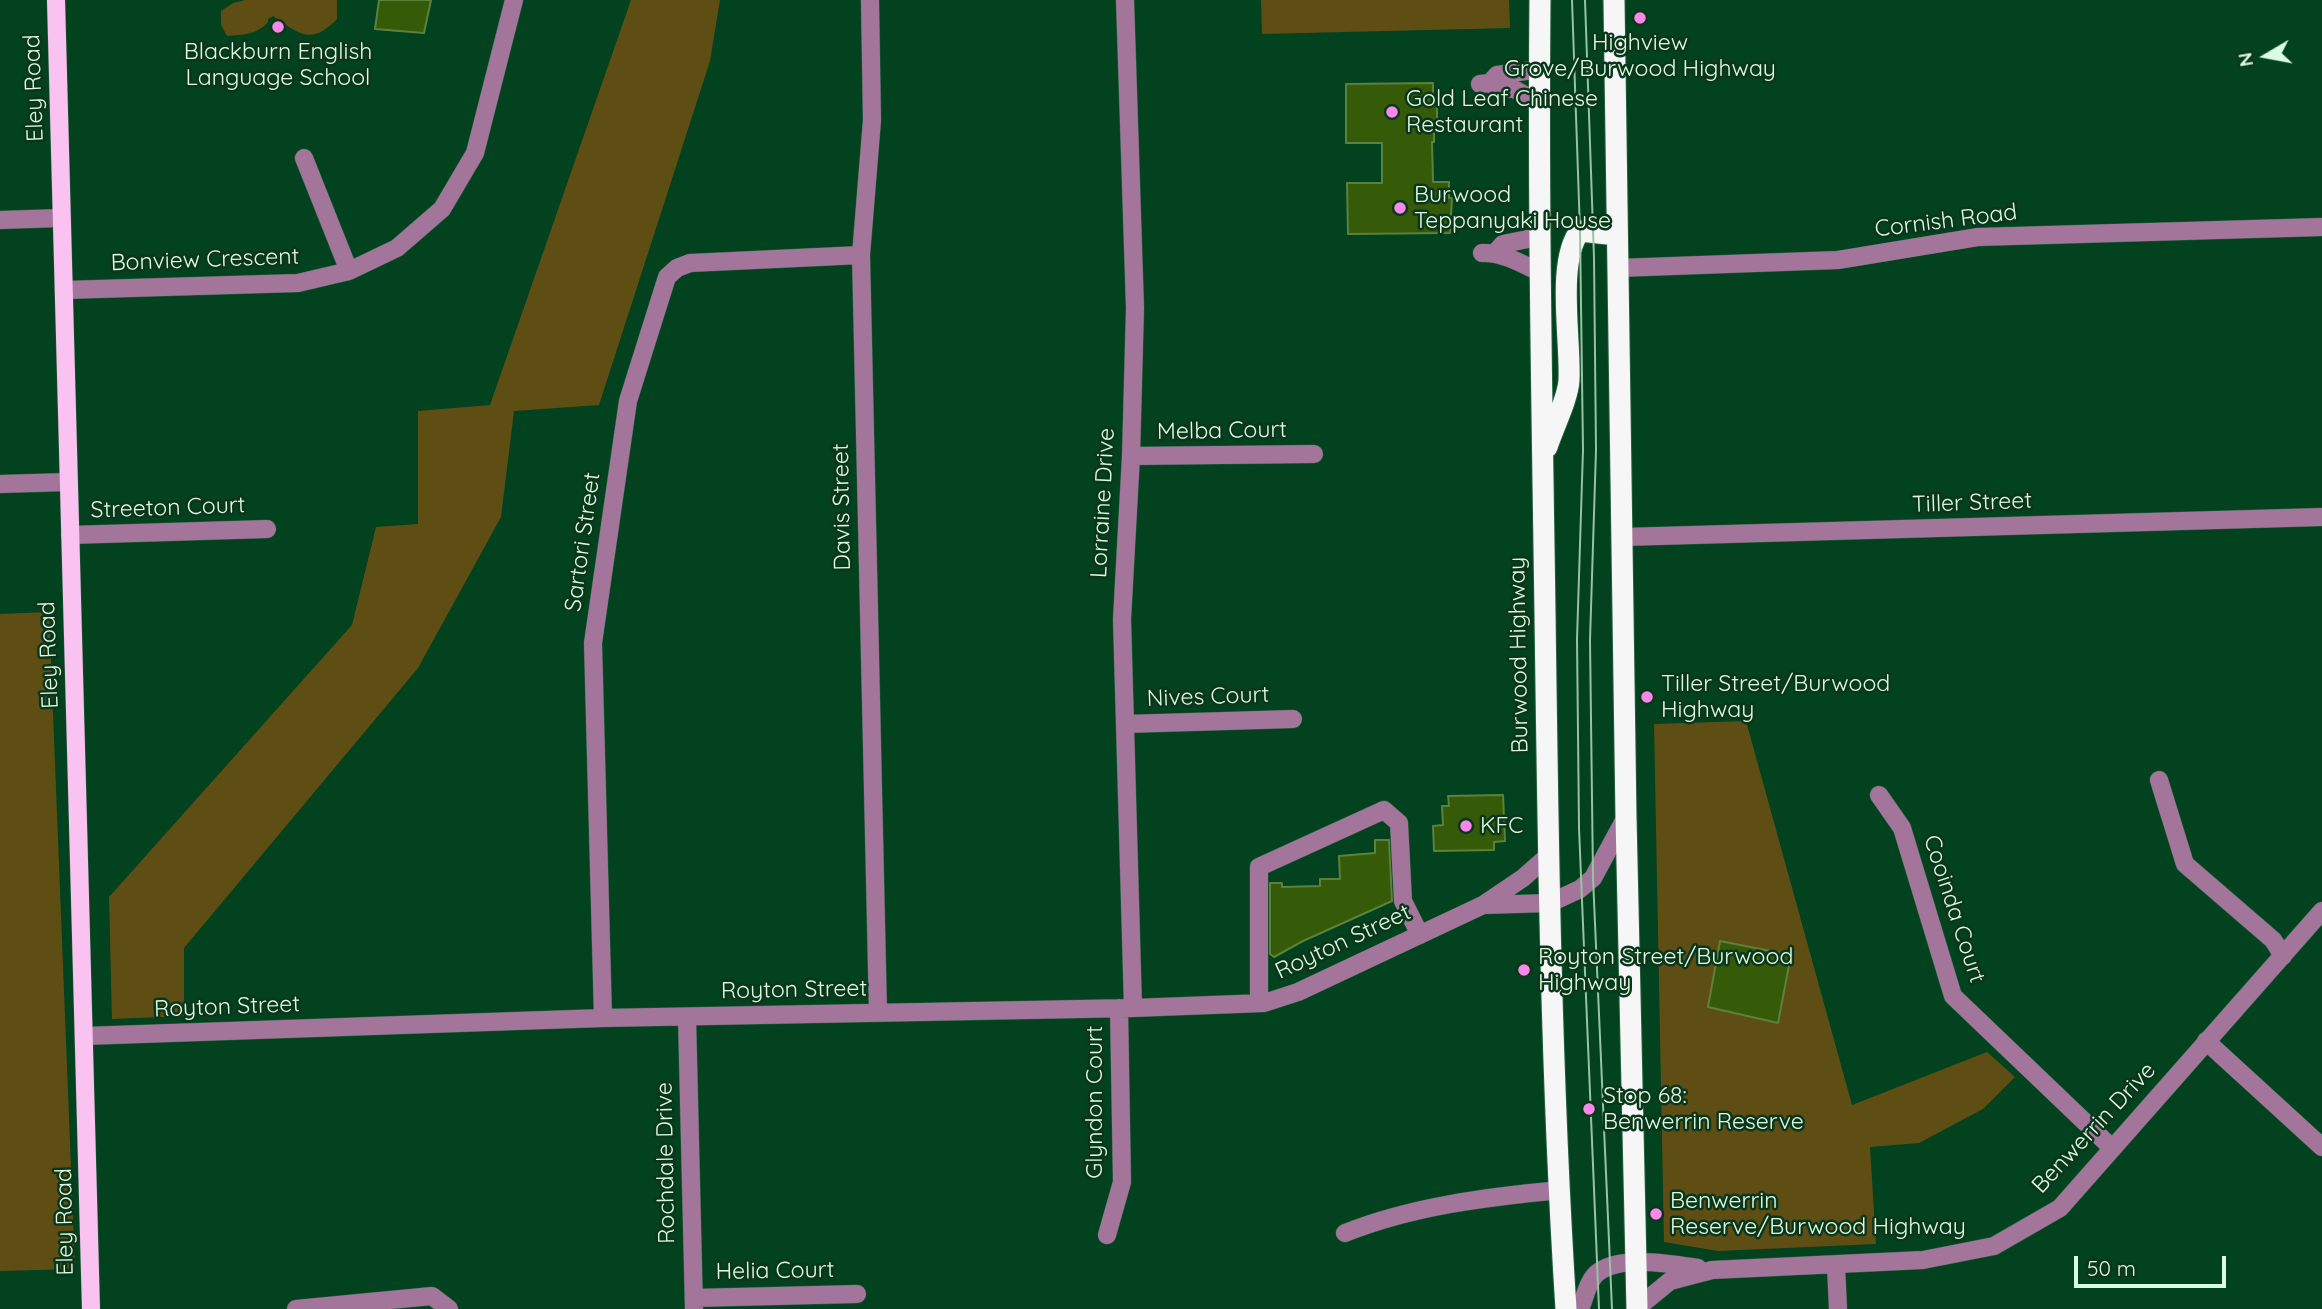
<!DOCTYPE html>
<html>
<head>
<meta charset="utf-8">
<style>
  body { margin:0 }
  #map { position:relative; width:2322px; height:1309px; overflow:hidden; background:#02421f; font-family:Quicksand,sans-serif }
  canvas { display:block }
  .north { position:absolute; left:2231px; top:21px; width:70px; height:70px; -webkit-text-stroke:5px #0d351b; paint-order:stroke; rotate:260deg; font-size:19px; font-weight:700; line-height:28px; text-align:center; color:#d9fde1 }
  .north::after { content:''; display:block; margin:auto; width:24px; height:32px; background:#d9fde1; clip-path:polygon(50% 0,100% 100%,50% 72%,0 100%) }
  .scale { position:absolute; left:2074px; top:1256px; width:152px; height:32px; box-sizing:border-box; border:4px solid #d9fde1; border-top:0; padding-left:9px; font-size:21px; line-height:24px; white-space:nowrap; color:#d9fde1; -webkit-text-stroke:5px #0d351b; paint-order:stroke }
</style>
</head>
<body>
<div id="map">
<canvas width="2322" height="1309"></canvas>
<div class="north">N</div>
<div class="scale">50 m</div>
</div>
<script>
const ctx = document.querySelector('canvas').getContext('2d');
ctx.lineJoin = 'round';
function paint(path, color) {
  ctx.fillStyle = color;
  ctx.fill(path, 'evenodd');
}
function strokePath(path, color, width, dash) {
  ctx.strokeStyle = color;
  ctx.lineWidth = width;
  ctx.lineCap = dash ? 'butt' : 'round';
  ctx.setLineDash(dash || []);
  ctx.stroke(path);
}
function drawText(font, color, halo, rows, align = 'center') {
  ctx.font = font + ' Quicksand,sans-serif';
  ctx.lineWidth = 5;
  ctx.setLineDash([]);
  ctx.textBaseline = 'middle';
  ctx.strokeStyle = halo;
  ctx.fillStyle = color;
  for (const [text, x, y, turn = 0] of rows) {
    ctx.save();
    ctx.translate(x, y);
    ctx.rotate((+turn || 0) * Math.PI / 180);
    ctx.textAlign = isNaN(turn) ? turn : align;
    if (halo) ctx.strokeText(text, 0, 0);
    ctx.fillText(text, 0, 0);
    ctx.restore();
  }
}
paint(new Path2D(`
  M 245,0 L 337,0 L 337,19 C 311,46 299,34 273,16 L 268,19 L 268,22 C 258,34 243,35 227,36 L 221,25 L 221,11 L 233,3 Z
  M 631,0 L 720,0 L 710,61 L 599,405 L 514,411 L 501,517 L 418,668 L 184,948 L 184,1016 L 112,1019 L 109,897 L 352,625 L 376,527 L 418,524 L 418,411 L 490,405 Z
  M 1261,0 L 1509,0 L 1510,28 L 1262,34 Z
  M 49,612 L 75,1269 L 0,1271 L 0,614 Z
  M 1746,721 L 1852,1105 L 1987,1052 L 2015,1077 L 1983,1109 L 1919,1143 L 1870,1147 L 1876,1244 L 1718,1251 L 1664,1242 L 1654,724 Z`), '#5f4e14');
const building = new Path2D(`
  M 379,0 L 431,0 L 424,33 L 375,29 Z
  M 1433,83 L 1433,96 L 1437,96 L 1437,129 L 1434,129 L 1434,142 L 1432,142 L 1433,182 L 1449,182 L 1449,198 L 1452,198 L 1450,233 L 1348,234 L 1347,183 L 1382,183 L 1382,143 L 1346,143 L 1346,84 Z
  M 1503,795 L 1505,841 L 1494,842 L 1494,850 L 1434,851 L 1433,826 L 1443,825 L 1442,806 L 1449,806 L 1448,796 Z
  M 1375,840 L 1389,840 L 1392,901 L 1303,941 L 1274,957 L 1270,954 L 1270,883 L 1282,883 L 1282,887 L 1320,886 L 1320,879 L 1340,879 L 1339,856 L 1375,853 Z
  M 1720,941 L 1791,955 L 1778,1023 L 1708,1007 Z`);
paint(building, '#355a08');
strokePath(building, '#5c813b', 2);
const minor = new Path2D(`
  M 870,0 L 872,120 L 861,255 L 878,1012
  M 1125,0 L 1135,308 L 1131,456 L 1122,619 L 1133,1008
  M 1490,83 L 1497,75 L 1540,69
  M 1480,84 L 1490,83 L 1496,88 L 1514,89 L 1539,103
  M 304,158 L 349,271
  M 0,220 L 61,218
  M 1496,252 L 1503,244 L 1538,237
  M 1482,253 C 1501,252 1521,263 1539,272
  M 1618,268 L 1838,260 L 1978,237 L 2322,227
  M 64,290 L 298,283 L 349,271 L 397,248 L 442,209 L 475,153 L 514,0
  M 1131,456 L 1314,454
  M 0,484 L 68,482
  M 70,535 L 267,529
  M 1623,537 L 2322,517
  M 1125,724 L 1293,719
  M 2159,780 L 2185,864 L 2273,940 L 2283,956
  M 1879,795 L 1902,828 L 1953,996 L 2112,1148
  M 1483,905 L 1550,903 L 1580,889 L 1593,878 L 1626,817
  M 1259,1003 L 1259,867 L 1384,810 L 1399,823 L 1403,901 L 1420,935
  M 687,1017 L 694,1309
  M 603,1018 L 593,643 L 628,401 L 667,277 L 677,268 L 690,263 L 861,255
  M 84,1036 L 603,1018 L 1133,1008 L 1264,1003 L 1298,992 L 1483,905 L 1523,878 L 1549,855
  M 2206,1041 L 2322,1147
  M 1345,1233 C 1413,1206 1487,1197 1560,1190
  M 1107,1235 L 1122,1182 L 1119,1008
  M 1836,1266 L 1838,1309
  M 694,1298 L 857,1294
  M 1637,1308 L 1670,1281 L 1712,1270 L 1923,1260 L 1994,1246 L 2060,1208 L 2322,911
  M 296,1309 L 432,1296 L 449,1309
  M 1580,1309 C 1585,1298 1587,1283 1596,1274 C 1618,1254 1672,1264 1698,1268`);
const major = new Path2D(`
  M 56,0 L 91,1309`);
const highway = new Path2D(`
  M 1540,0 C 1538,204 1542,408 1545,612 C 1548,844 1551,1077 1566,1309
  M 1614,0 L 1626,817 L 1637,1309
  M 1547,447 C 1553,428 1568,399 1569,380 C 1571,340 1556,261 1580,231 L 1617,235`);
strokePath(minor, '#24603e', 19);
strokePath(major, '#24603e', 19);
strokePath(highway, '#24603e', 23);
strokePath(minor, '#a3759b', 18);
strokePath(major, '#fac2f1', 18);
strokePath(highway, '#f6f6f6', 21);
strokePath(new Path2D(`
  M 1572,0 L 1580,231 L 1583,450 L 1577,639 L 1579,828 L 1599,1309
  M 1585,0 L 1594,258 L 1596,450 L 1590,640 L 1593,878 L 1612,1309`), '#96c3a4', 2);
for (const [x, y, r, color] of [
  [1640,18,7,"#f888ea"],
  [278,27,7,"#f888ea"],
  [1392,112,7,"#f888ea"],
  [1400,208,7,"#f888ea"],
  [1647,697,7,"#f888ea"],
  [1466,826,7,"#f888ea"],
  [1524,970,7,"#f888ea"],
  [1589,1109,7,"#f888ea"],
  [1656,1214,7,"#f888ea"]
]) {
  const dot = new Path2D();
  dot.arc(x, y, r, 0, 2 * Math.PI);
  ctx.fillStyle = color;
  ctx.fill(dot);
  strokePath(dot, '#0d351b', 2.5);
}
drawText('23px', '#d9fde1', '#0d351b', [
  ["Highview",1640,43,"center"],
  ["Grove/Burwood Highway",1640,69,"center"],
  ["Blackburn English",278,52,"center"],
  ["Language School",278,78,"center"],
  ["Gold Leaf Chinese",1406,99],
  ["Restaurant",1406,125],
  ["Burwood",1414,195],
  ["Teppanyaki House",1414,221],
  ["Tiller Street/Burwood",1661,684],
  ["Highway",1661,710],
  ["KFC",1480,826],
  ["Royton Street/Burwood",1538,957],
  ["Highway",1538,983],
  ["Stop 68:",1603,1096],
  ["Benwerrin Reserve",1603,1122],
  ["Benwerrin",1670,1201],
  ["Reserve/Burwood Highway",1670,1227]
], 'left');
drawText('23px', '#d9fde1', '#0d351b', [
  ["Eley Road",34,88,-92],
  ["Cornish Road",1946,221,-7],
  ["Bonview Crescent",205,260,-2],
  ["Melba Court",1222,431,-1],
  ["Lorraine Drive",1103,503,-87],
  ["Tiller Street",1972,503,-2],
  ["Davis Street",842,507,-91],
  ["Streeton Court",168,508,-2],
  ["Sartori Street",583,542,-82],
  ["Eley Road",49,655,-92],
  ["Burwood Highway",1519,655,-91],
  ["Nives Court",1208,697,-2],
  ["Cooinda Court",1954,909,72],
  ["Royton Street",1343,942,-25],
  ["Royton Street",794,990,-1],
  ["Royton Street",227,1007,-2],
  ["Glyndon Court",1095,1102,-90],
  ["Benwerrin Drive",2094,1128,-47],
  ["Rochdale Drive",666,1163,-91],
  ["Eley Road",65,1222,-91],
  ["Helia Court",775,1271,-1]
]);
</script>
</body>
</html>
